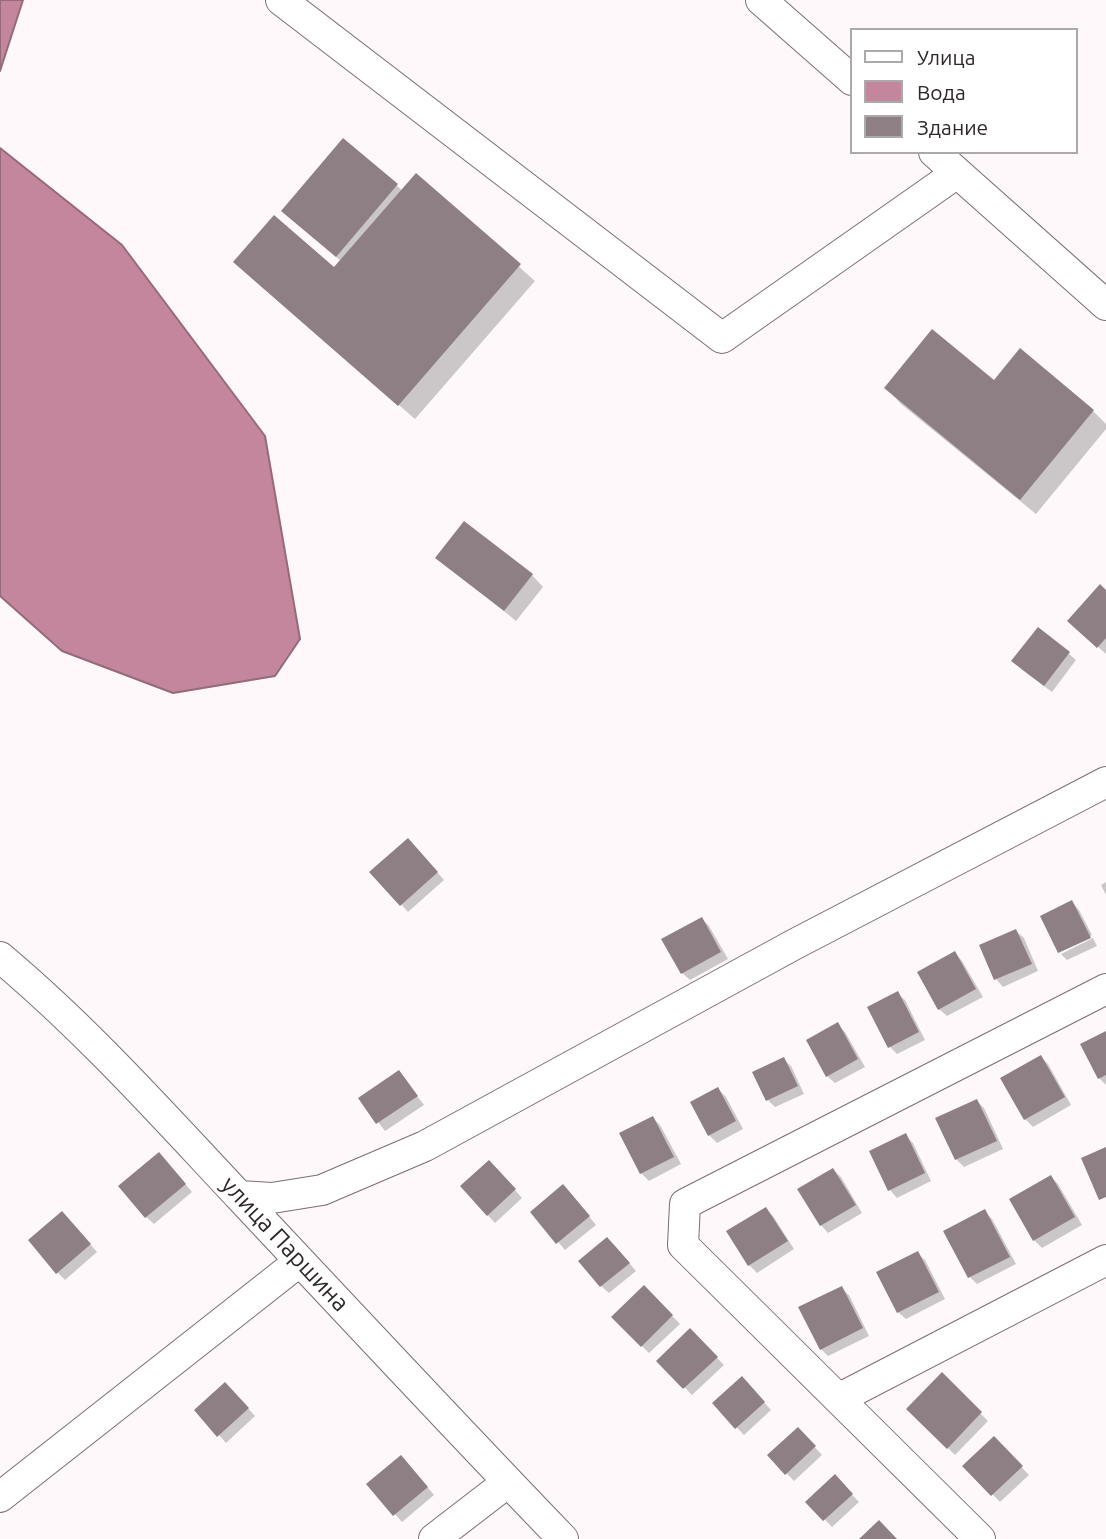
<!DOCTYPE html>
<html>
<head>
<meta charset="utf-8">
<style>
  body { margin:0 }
  #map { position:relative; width:1106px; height:1539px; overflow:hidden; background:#fef8fa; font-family:Ubuntu,sans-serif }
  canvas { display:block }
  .legend { position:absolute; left:850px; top:28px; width:228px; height:126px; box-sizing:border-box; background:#fff; border:2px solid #aba9a9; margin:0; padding:9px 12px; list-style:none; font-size:21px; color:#2d2729 }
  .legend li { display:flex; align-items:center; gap:14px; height:35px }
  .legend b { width:35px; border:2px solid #aba9a9 }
</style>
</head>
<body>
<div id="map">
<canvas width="1106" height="1539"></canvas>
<ul class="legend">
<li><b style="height:9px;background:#fff"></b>Улица</li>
<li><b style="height:19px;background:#c3869c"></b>Вода</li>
<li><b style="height:19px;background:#8e7f84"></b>Здание</li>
</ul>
</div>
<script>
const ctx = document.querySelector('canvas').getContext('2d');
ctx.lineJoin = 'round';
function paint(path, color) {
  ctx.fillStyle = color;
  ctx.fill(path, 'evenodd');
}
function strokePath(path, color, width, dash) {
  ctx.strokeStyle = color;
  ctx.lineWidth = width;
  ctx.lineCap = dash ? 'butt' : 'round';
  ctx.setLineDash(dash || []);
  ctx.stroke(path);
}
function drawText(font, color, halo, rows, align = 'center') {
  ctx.font = font + ' Ubuntu,sans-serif';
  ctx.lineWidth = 6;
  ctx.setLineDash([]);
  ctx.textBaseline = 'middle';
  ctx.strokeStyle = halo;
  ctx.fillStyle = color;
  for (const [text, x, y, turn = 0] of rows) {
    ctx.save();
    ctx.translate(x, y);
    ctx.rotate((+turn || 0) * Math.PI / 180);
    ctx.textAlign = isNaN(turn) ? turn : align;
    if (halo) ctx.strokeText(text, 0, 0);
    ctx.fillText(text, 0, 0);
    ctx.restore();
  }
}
const water = new Path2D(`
  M 0,0 L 23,0 L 0,71 Z
  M 0,148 L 122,245 L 265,436 L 300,639 L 275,676 L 173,693 L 62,651 L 0,596 Z`);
paint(water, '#c3869c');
strokePath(water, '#966a7a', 2);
paint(new Path2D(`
  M 417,176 L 535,281 L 415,419 L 251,277 L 335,270 L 342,262 L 283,211 L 396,185 L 403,191 Z
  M 994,382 L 1093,411 L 1106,424 L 1106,429 L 1036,514 L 901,404 L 886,388 Z
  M 438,557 L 532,575 L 543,587 L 516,621 Z
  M 1106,592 L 1106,654 L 1077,628 Z
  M 1068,653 L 1076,660 L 1052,692 L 1021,669 Z
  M 415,847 L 444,880 L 408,912 L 401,904 Z
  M 1106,882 L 1106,895 L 1101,885 Z
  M 1072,902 L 1079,910 L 1092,935 L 1060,951 L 1060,953 L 1042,916 Z
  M 702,919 L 709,926 L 728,959 L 690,980 L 682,973 Z
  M 1016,931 L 1024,938 L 1038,971 L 1003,987 L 996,979 L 981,946 Z
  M 1093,938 L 1097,946 L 1067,960 L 1061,954 Z
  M 955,953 L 962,961 L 983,997 L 947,1016 L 939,1009 Z
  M 897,993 L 905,1000 L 925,1040 L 897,1054 L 890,1047 Z
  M 838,1025 L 845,1032 L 865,1067 L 835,1083 L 827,1076 Z
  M 1106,1033 L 1106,1085 L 1099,1078 Z
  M 1041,1057 L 1048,1064 L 1071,1105 L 1033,1127 L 1025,1119 Z
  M 783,1059 L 791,1066 L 804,1094 L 775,1107 L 768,1100 Z
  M 399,1072 L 424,1105 L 385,1131 L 360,1098 Z
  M 718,1089 L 726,1097 L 743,1129 L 717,1143 L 709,1135 Z
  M 977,1101 L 984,1108 L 1003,1149 L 964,1167 L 956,1159 L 938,1119 Z
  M 653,1118 L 660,1125 L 681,1164 L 649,1181 L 641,1173 Z
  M 905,1135 L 913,1143 L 931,1181 L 897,1198 L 890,1190 Z
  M 166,1161 L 192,1192 L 154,1224 L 146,1217 Z
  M 497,1169 L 522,1198 L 495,1223 L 462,1187 Z
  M 833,1170 L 841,1177 L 862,1213 L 828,1233 L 821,1225 Z
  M 1051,1177 L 1058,1184 L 1082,1225 L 1042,1248 L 1034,1240 Z
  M 571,1194 L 596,1225 L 565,1250 L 533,1212 Z
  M 765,1209 L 773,1216 L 794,1249 L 757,1273 L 749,1265 L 728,1232 Z
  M 984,1211 L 992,1219 L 1016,1264 L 977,1284 L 970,1277 Z
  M 69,1220 L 97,1252 L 65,1280 L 57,1272 Z
  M 615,1246 L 636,1271 L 609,1293 L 601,1286 Z
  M 917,1253 L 925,1260 L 945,1299 L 906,1319 L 898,1312 Z
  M 644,1287 L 680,1324 L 649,1353 L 613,1317 Z
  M 841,1288 L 849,1295 L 869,1336 L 828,1356 L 821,1349 Z
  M 690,1330 L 724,1365 L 692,1395 L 659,1361 Z
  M 942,1375 L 988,1421 L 955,1455 L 909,1409 Z
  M 749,1386 L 771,1410 L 744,1435 L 714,1404 Z
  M 233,1392 L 255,1416 L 226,1443 L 219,1435 Z
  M 798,1429 L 822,1455 L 794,1481 L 769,1455 Z
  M 994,1438 L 1029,1475 L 1000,1502 L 965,1466 Z
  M 408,1464 L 434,1495 L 402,1522 L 368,1484 Z
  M 835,1477 L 859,1502 L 832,1527 L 808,1502 Z`), '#0003');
paint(new Path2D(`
  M 343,138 L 398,184 L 336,257 L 281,211 Z
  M 416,173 L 521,264 L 398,406 L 233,262 L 274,215 L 334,267 Z
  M 932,329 L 994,380 L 1020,348 L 1094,410 L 1020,500 L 884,388 Z
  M 464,521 L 533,574 L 504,611 L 435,558 Z
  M 1100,584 L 1106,590 L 1106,638 L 1097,648 L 1067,621 Z
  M 1038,627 L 1070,652 L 1044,686 L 1011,661 Z
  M 408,838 L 438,872 L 400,906 L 369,872 Z
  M 1072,900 L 1091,938 L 1058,953 L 1040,916 Z
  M 702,917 L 721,952 L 681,974 L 661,939 Z
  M 1016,929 L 1032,964 L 994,980 L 979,945 Z
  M 955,951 L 976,989 L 938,1010 L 917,972 Z
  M 898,991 L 919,1032 L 888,1048 L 867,1007 Z
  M 838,1022 L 858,1059 L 826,1077 L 806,1040 Z
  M 1106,1031 L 1106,1075 L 1098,1079 L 1080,1044 Z
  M 1041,1055 L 1065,1097 L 1024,1120 L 1000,1078 Z
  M 784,1057 L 798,1086 L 766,1101 L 752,1072 Z
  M 399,1070 L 418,1096 L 376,1124 L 358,1098 Z
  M 718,1087 L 736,1121 L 708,1136 L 690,1102 Z
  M 977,1099 L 997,1141 L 955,1160 L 935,1118 Z
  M 653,1116 L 674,1157 L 640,1174 L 619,1133 Z
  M 906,1133 L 925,1173 L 888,1191 L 869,1151 Z
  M 1106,1147 L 1106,1197 L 1099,1200 L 1081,1158 Z
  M 159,1152 L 186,1184 L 145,1218 L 118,1186 Z
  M 489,1160 L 516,1189 L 487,1216 L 460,1186 Z
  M 833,1168 L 856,1205 L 820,1226 L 797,1189 Z
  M 1051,1175 L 1075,1217 L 1033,1241 L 1009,1199 Z
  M 563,1184 L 590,1216 L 556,1244 L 530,1212 Z
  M 766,1207 L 788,1241 L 748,1266 L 726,1231 Z
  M 985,1209 L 1010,1257 L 968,1278 L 943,1231 Z
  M 62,1211 L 91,1244 L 56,1274 L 28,1240 Z
  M 607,1237 L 630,1263 L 600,1287 L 578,1261 Z
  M 918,1251 L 939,1292 L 897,1313 L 876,1272 Z
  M 644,1285 L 673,1315 L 641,1347 L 611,1317 Z
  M 842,1286 L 863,1328 L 820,1350 L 798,1307 Z
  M 690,1328 L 718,1357 L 683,1389 L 656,1361 Z
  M 942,1372 L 982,1412 L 947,1449 L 906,1409 Z
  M 742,1376 L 765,1402 L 735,1429 L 712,1403 Z
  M 225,1382 L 249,1408 L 217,1437 L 194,1410 Z
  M 798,1427 L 816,1446 L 785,1475 L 767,1455 Z
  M 994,1436 L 1023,1466 L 991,1496 L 962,1466 Z
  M 401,1455 L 428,1487 L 393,1516 L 366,1484 Z
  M 835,1474 L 853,1494 L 823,1521 L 805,1502 Z
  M 879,1520 L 897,1539 L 859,1539 Z`), '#8e7f84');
const minor = new Path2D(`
  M 281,0 L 722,338 L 957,173
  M 761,0 L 852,80
  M 934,152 L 1106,305
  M 0,957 C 88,1031 161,1113 239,1196 C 347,1311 454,1426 563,1539
  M 239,1196 L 272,1198 L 322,1190 L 425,1146 L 795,944 L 1106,782
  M 840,1398 L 1106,1260
  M 0,1497 L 300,1261
  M 434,1539 L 508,1482
  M 980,1539 L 683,1245 L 685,1204 L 1106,989`);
strokePath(minor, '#7b6d71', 32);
strokePath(minor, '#fff', 30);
drawText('24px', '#2d2729', '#fff', [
  ["улица Паршина",285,1244,47]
]);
</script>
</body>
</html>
